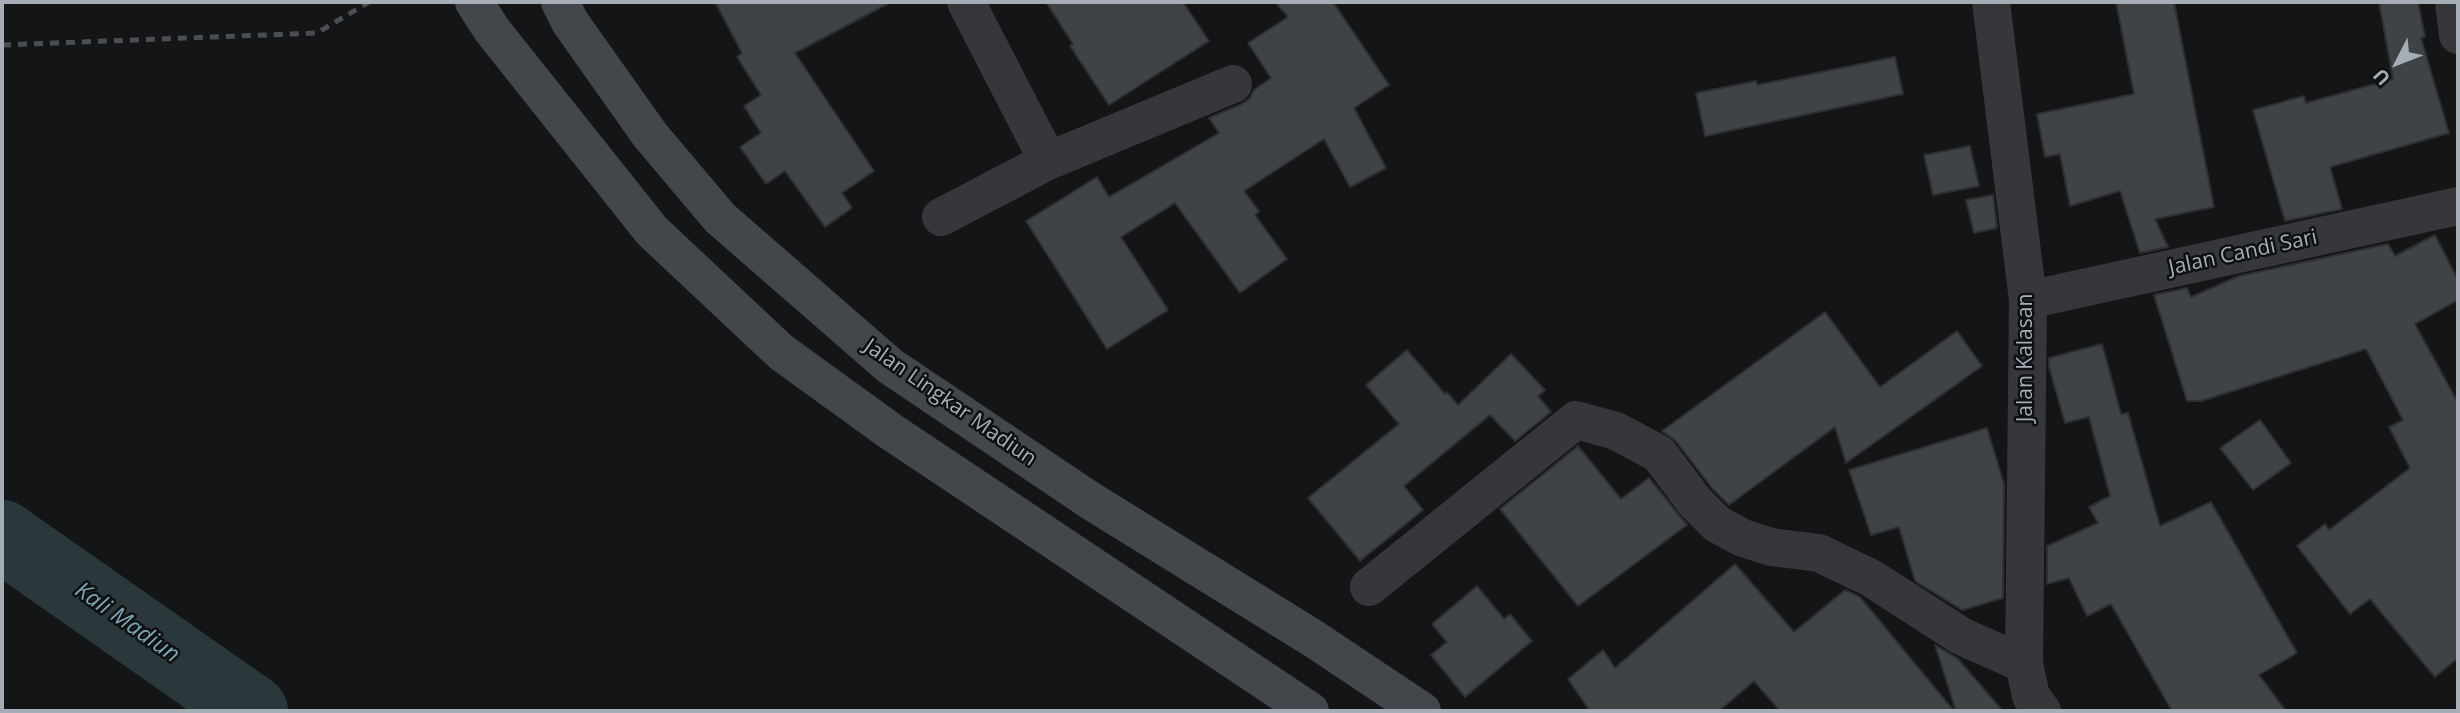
<!DOCTYPE html>
<html>
<head>
<meta charset="utf-8">
<style>
  body { margin:0 }
  #map { position:relative; width:2460px; height:713px; overflow:hidden; background:#141516; font-family:"Open Sans",sans-serif }
  canvas { display:block }
  .frame { position:absolute; inset:0; border:4px solid #a5aeb7; pointer-events:none }
  .north { position:absolute; left:2362px; top:28px; width:70px; height:70px; -webkit-text-stroke:5px #0f1011; paint-order:stroke; rotate:228deg; font-size:19px; font-weight:700; line-height:28px; text-align:center; color:#a5aeb7 }
  .north::after { content:''; display:block; margin:auto; width:24px; height:32px; background:#a5aeb7; clip-path:polygon(50% 0,100% 100%,50% 72%,0 100%) }
</style>
</head>
<body>
<div id="map">
<canvas width="2460" height="713"></canvas>
<div class="frame"></div>
<div class="north">U</div>
</div>
<script>
const ctx = document.querySelector('canvas').getContext('2d');
ctx.lineJoin = 'round';
function strokePath(path, color, width, dash) {
  ctx.strokeStyle = color;
  ctx.lineWidth = width;
  ctx.lineCap = dash ? 'butt' : 'round';
  ctx.setLineDash(dash || []);
  ctx.stroke(path);
}
function paint(path, color) {
  ctx.fillStyle = color;
  ctx.fill(path, 'evenodd');
}
function drawText(font, color, halo, rows, align = 'center') {
  ctx.font = font + ' "Open Sans",sans-serif';
  ctx.lineWidth = 5;
  ctx.setLineDash([]);
  ctx.textBaseline = 'middle';
  ctx.strokeStyle = halo;
  ctx.fillStyle = color;
  for (const [text, x, y, turn = 0] of rows) {
    ctx.save();
    ctx.translate(x, y);
    ctx.rotate((+turn || 0) * Math.PI / 180);
    ctx.textAlign = isNaN(turn) ? turn : align;
    if (halo) ctx.strokeText(text, 0, 0);
    ctx.fillText(text, 0, 0);
    ctx.restore();
  }
}
strokePath(new Path2D(`
  M 2,536 L 252,711`), '#2a373b', 72);
const building = new Path2D(`
  M 715,2 L 891,2 L 795,53 L 874,171 L 842,193 L 852,208 L 825,227 L 785,171 L 766,184 L 740,147 L 761,133 L 744,106 L 761,95 L 737,57 L 742,53 Z
  M 1046,2 L 1183,2 L 1209,41 L 1109,105 L 1070,46 L 1073,44 Z
  M 1275,2 L 1333,2 L 1389,85 L 1354,108 L 1386,168 L 1350,187 L 1324,139 L 1244,191 L 1259,211 L 1255,215 L 1287,259 L 1240,293 L 1175,203 L 1121,237 L 1168,310 L 1107,349 L 1026,221 L 1097,177 L 1109,197 L 1219,133 L 1209,118 L 1242,104 L 1250,98 L 1254,90 L 1271,78 L 1248,43 L 1288,17 Z
  M 2116,2 L 2174,2 L 2214,207 L 2155,219 L 2168,247 L 2140,253 L 2120,191 L 2070,206 L 2060,154 L 2045,157 L 2037,114 L 2134,94 Z
  M 2379,2 L 2418,2 L 2425,37 L 2421,38 L 2449,133 L 2330,167 L 2342,209 L 2285,221 L 2253,110 L 2304,96 L 2306,103 L 2393,79 Z
  M 1895,57 L 1903,94 L 1705,136 L 1696,93 L 1756,81 L 1757,85 Z
  M 1970,146 L 1979,186 L 1933,195 L 1924,155 Z
  M 1993,195 L 1997,228 L 1974,233 L 1966,200 Z
  M 2435,235 L 2458,280 L 2458,300 L 2415,324 L 2458,403 L 2458,658 L 2435,677 L 2370,599 L 2350,614 L 2297,546 L 2325,524 L 2329,530 L 2410,468 L 2389,427 L 2403,420 L 2366,349 L 2201,401 L 2187,401 L 2154,295 L 2187,288 L 2191,297 L 2239,276 L 2388,244 L 2395,256 Z
  M 1825,312 L 1880,387 L 1957,331 L 1982,366 L 1846,463 L 1835,427 L 1729,505 L 1712,488 L 1676,441 L 1662,431 Z
  M 2102,344 L 2121,414 L 2128,413 L 2160,526 L 2211,502 L 2297,653 L 2259,675 L 2286,711 L 2172,711 L 2111,604 L 2087,616 L 2069,578 L 2047,584 L 2047,546 L 2098,523 L 2089,507 L 2110,496 L 2089,417 L 2065,423 L 2049,367 L 2049,358 Z
  M 1407,350 L 1445,394 L 1447,392 L 1458,405 L 1511,354 L 1545,390 L 1538,396 L 1551,412 L 1515,441 L 1490,415 L 1404,486 L 1423,510 L 1360,561 L 1308,498 L 1399,424 L 1366,385 Z
  M 2260,420 L 2291,463 L 2253,490 L 2220,448 Z
  M 1987,428 L 2004,484 L 2003,598 L 1962,610 L 1915,581 L 1899,527 L 1871,535 L 1849,470 Z
  M 1578,446 L 1621,499 L 1649,478 L 1687,525 L 1578,606 L 1500,509 Z
  M 1735,564 L 1794,632 L 1845,590 L 1860,597 L 1954,711 L 1780,711 L 1754,681 L 1719,711 L 1590,711 L 1568,679 L 1603,650 L 1615,668 Z
  M 1477,586 L 1504,619 L 1510,614 L 1532,641 L 1465,697 L 1431,655 L 1447,642 L 1432,624 Z
  M 1935,645 L 1957,658 L 2003,711 L 1956,711 Z`);
paint(building, '#404346');
strokePath(building, '#2e2f32', 2);
strokePath(new Path2D(`
  M 966,2 L 1048,161
  M 1991,2 L 2028,300 L 2024,664 L 2031,696 L 2042,711
  M 2454,2 L 2458,35
  M 941,217 L 1048,161 L 1233,84
  M 2028,300 L 2458,206
  M 1369,587 L 1576,420 L 1616,431 L 1659,454 L 1695,502 L 1717,524 L 1743,538 L 1771,547 L 1819,553 L 1871,578 L 1961,636 L 2024,664`), '#35373b', 38);
strokePath(new Path2D(`
  M 474,2 L 492,30 L 652,231 L 781,352 L 890,431 L 1310,711
  M 560,2 L 570,22 L 650,135 L 720,218 L 890,366 L 1091,501 L 1314,639 L 1422,711`), '#43474b', 38);
strokePath(new Path2D(`
  M 2,45 L 317,33 L 369,2`), '#4a4e52', 5, [9, 7]);
drawText('21px', '#a5aeb7', '#0f1011', [
  ["Jalan Candi Sari",2243,253,-12],
  ["Jalan Kalasan",2026,358,-90],
  ["Jalan Lingkar Madiun",950,403,35]
]);
drawText('italic 23px', '#7aa5b4', '#0f1011', [
  ["Kali Madiun",127,623,35]
]);
</script>
</body>
</html>
